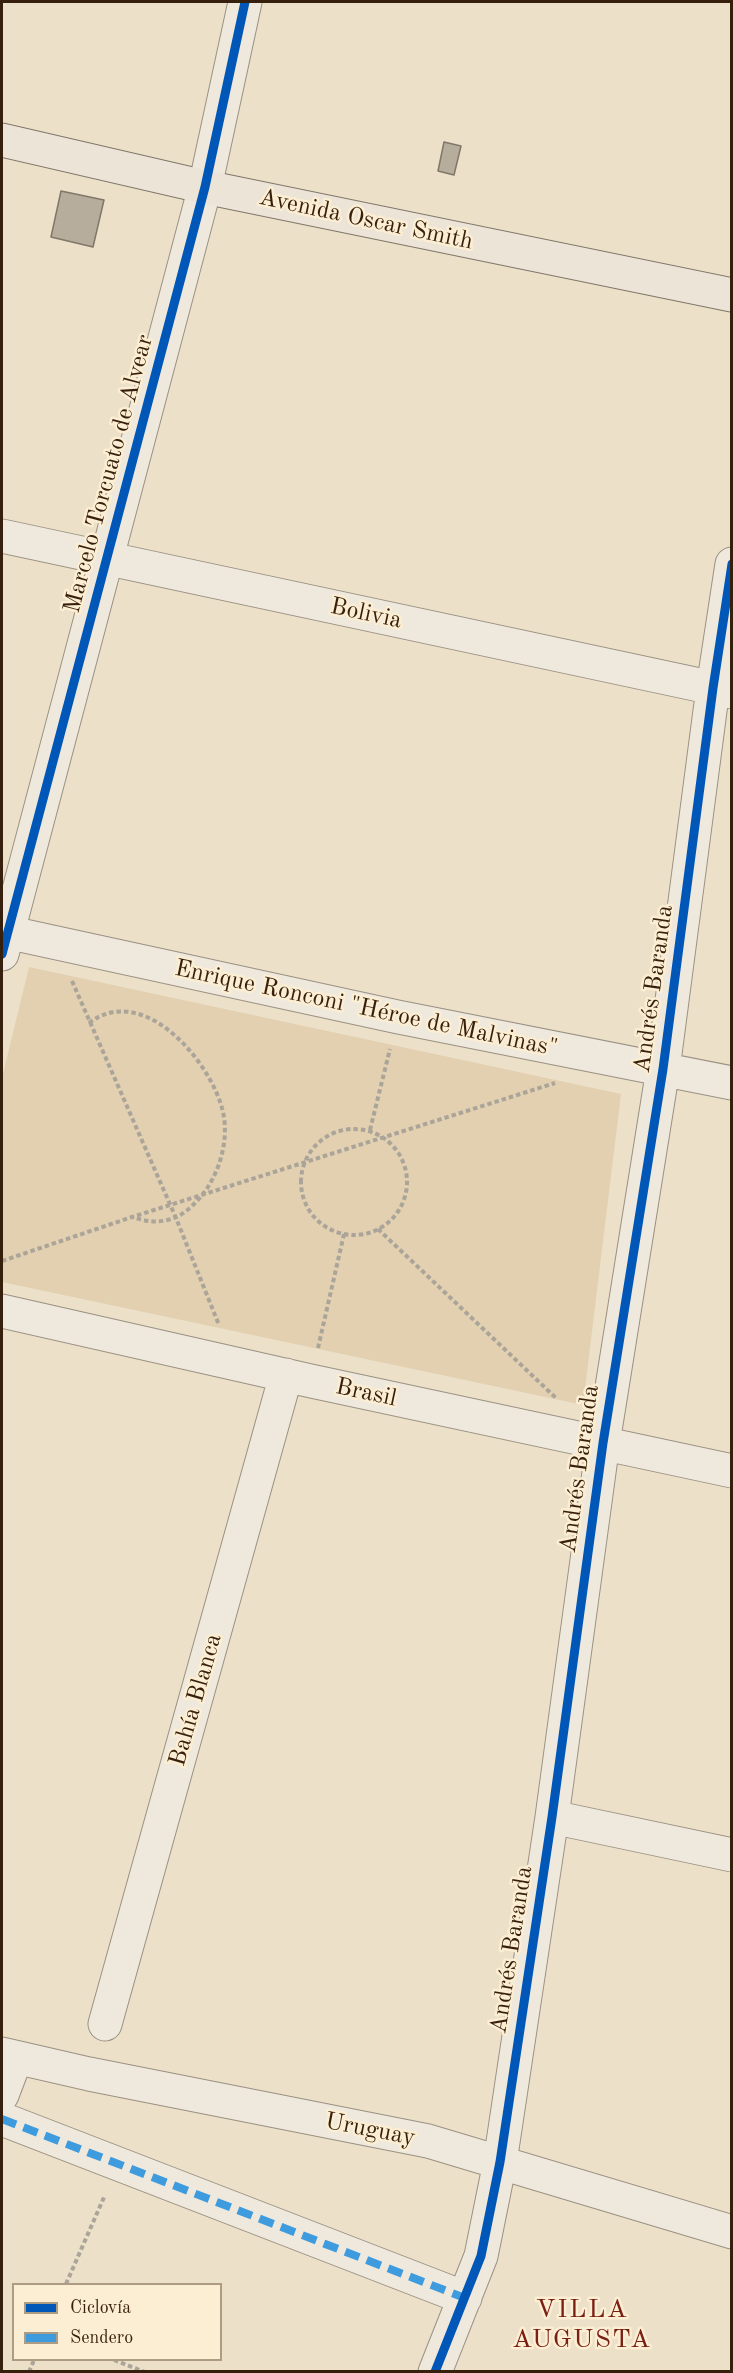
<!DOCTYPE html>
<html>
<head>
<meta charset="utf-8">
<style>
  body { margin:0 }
  #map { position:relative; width:733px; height:2373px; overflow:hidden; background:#ece0c9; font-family:"Old Standard TT",serif }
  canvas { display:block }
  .frame { position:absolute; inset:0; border:3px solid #371f0d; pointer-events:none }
  .legend { position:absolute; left:12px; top:2283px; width:210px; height:78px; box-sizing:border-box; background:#fceed2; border:2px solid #ad9b83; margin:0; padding:8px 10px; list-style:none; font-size:18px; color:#371f0d }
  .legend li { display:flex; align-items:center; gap:12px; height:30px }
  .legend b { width:30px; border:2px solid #ad9b83 }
</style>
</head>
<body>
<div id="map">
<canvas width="733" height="2373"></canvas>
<div class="frame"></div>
<ul class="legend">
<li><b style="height:8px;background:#0057b8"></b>Ciclovía</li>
<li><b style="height:8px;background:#3e9bde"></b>Sendero</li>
</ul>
</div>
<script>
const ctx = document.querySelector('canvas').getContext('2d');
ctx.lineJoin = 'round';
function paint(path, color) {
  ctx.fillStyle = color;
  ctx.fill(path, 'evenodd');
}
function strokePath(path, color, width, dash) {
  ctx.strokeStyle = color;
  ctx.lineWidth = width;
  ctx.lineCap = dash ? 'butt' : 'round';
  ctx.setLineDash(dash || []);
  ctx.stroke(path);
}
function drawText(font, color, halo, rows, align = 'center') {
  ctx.font = font + ' "Old Standard TT",serif';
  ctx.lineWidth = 5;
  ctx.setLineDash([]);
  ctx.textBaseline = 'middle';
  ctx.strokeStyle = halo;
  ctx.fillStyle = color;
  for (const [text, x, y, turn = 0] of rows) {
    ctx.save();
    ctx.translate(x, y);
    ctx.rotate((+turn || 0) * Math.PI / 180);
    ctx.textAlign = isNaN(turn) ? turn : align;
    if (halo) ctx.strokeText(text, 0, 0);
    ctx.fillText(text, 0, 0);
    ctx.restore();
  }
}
paint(new Path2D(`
  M 29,967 L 621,1094 L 583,1405 L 2,1282 L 2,1078 Z`), '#e2d0b1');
const building = new Path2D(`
  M 444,142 L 461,146 L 454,175 L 438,171 Z
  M 61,191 L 104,200 L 93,247 L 51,237 Z`);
paint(building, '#b7ad9d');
strokePath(building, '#817769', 1.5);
const minor = new Path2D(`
  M 2,536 L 732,692
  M 2,931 L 398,1017 L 732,1083
  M 2,954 L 205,187 L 245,2
  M 2,1311 L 311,1381 L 732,1471
  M 552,1817 L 732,1855
  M 105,2024 L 286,1375
  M 2,2054 L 89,2074 L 428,2141 L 732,2232
  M 2,2095 L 16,2058
  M 2,2119 L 465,2298
  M 435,2372 L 481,2256 L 500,2162 L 552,1817 L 603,1443 L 663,1069 L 713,688 L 732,564`);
const major = new Path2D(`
  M 2,140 L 205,187 L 732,295`);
strokePath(minor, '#9b9182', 35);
strokePath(major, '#817769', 35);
strokePath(new Path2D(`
  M 72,981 L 176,1218 L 219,1325
  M 89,1023 C 144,981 212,1063 223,1112 C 230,1144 217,1182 194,1204 C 175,1223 156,1225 132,1217
  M301 1182a53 53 0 1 1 106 0a53 53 0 1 1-106 0Z
  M 370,1130 L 390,1049
  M 378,1229 L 556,1398
  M 2,1261 L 132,1217 L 555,1083
  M 318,1348 L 344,1234
  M 66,2284 L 105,2195
  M 114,2360 L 145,2372
  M 29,2372 L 34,2360`), '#aba499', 4, [4.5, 3]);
strokePath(minor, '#eee8dd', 33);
strokePath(major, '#ebe4d7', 33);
strokePath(new Path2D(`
  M 2,2119 L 465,2298`), '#3e9bde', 8, [15, 8]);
strokePath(new Path2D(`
  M 2,954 L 205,187 L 245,2
  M 435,2372 L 481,2256 L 500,2162 L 552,1817 L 603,1443 L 663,1069 L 713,688 L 732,564`), '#0057b8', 9);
drawText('24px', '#371f0d', '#fceed2', [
  ["Avenida Oscar Smith",366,220,12],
  ["Marcelo Torcuato de Alvear",109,474,-75],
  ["Bolivia",366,614,12],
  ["Andrés Baranda",654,989,-82],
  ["Enrique Ronconi \"Héroe de Malvinas\"",366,1009,12],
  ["Brasil",366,1393,12],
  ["Andrés Baranda",580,1469,-82],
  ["Bahía Blanca",196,1700,-74],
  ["Andrés Baranda",512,1950,-81],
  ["Uruguay",370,2130,11]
]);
ctx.letterSpacing = '1.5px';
drawText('26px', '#7a1f14', '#fceed2', [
  ["VILLA",582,2310],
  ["AUGUSTA",582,2340]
]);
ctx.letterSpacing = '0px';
</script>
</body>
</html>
